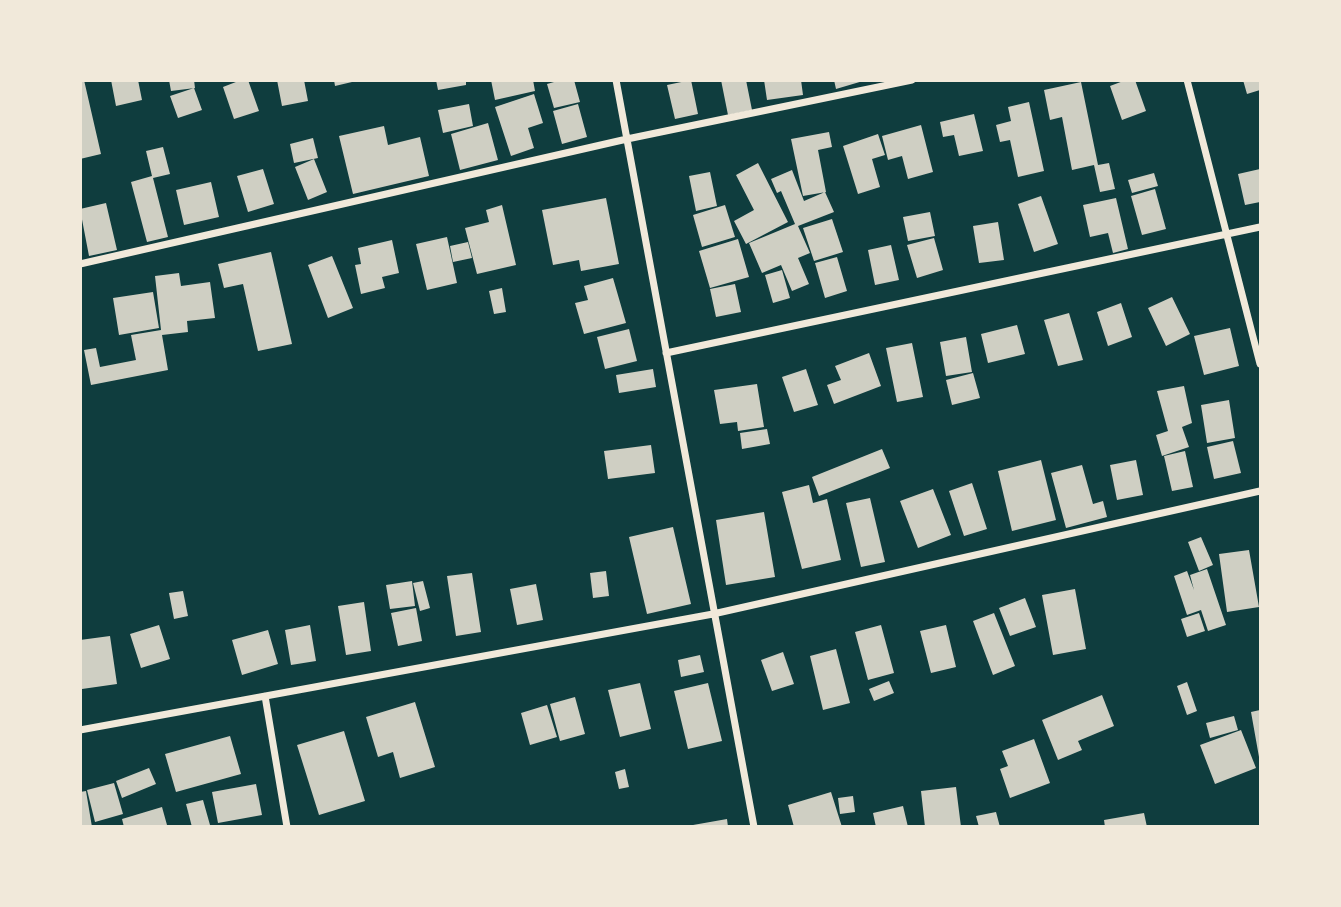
<!DOCTYPE html>
<html>
<head>
<meta charset="utf-8">
<style>
  body { margin:0 }
  #map { position:relative; width:1341px; height:907px; overflow:hidden; background:#0f3d3e; font-family:"Public Sans",sans-serif }
  canvas { display:block }
  .frame { position:absolute; inset:0; border:82px solid #f1e9da; pointer-events:none }
</style>
</head>
<body>
<div id="map">
<canvas width="1341" height="907"></canvas>
<div class="frame"></div>
</div>
<script>
const ctx = document.querySelector('canvas').getContext('2d');
ctx.lineJoin = 'round';
function paint(path, color) {
  ctx.fillStyle = color;
  ctx.fill(path, 'evenodd');
}
function strokePath(path, color, width, dash) {
  ctx.strokeStyle = color;
  ctx.lineWidth = width;
  ctx.lineCap = dash ? 'butt' : 'round';
  ctx.setLineDash(dash || []);
  ctx.stroke(path);
}
paint(new Path2D(`
  M 80,80 L 84,80 L 101,154 L 80,159 Z
  M 111,80 L 138,80 L 142,100 L 116,106 Z
  M 169,80 L 194,80 L 195,88 L 171,91 Z
  M 241,80 L 248,80 L 259,111 L 234,119 L 223,87 Z
  M 277,80 L 304,80 L 308,101 L 282,106 Z
  M 334,80 L 352,80 L 352,82 L 335,86 Z
  M 436,80 L 466,80 L 466,85 L 438,90 Z
  M 491,80 L 533,80 L 535,91 L 495,100 Z
  M 561,80 L 574,80 L 580,102 L 554,108 L 547,84 Z
  M 691,80 L 698,114 L 675,119 L 667,85 Z
  M 721,80 L 746,80 L 752,110 L 728,115 Z
  M 764,80 L 801,80 L 803,95 L 767,100 Z
  M 834,80 L 863,80 L 863,81 L 836,89 Z
  M 1126,80 L 1135,80 L 1146,111 L 1122,120 L 1110,86 Z
  M 1243,80 L 1260,80 L 1260,90 L 1247,94 Z
  M 1081,82 L 1098,165 L 1109,163 L 1115,189 L 1100,192 L 1094,165 L 1072,170 L 1062,117 L 1050,120 L 1044,90 Z
  M 194,88 L 202,110 L 178,118 L 170,96 Z
  M 534,94 L 543,123 L 528,128 L 534,148 L 511,156 L 495,107 Z
  M 1029,102 L 1044,171 L 1018,177 L 1010,140 L 1000,142 L 996,125 L 1011,121 L 1008,107 Z
  M 469,104 L 473,126 L 443,133 L 438,110 Z
  M 578,104 L 587,137 L 562,144 L 553,111 Z
  M 974,114 L 983,151 L 959,156 L 954,135 L 943,137 L 940,122 Z
  M 488,123 L 498,160 L 460,170 L 451,134 Z
  M 921,125 L 933,172 L 908,179 L 902,156 L 888,160 L 882,136 Z
  M 384,126 L 388,145 L 420,137 L 429,176 L 353,194 L 339,136 Z
  M 829,132 L 832,147 L 818,150 L 826,192 L 803,196 L 791,139 Z
  M 878,134 L 885,155 L 872,159 L 880,187 L 858,194 L 843,146 Z
  M 313,138 L 318,158 L 294,163 L 290,144 Z
  M 163,147 L 170,174 L 153,178 L 168,237 L 147,242 L 131,182 L 152,176 L 146,151 Z
  M 314,159 L 327,192 L 308,200 L 295,167 Z
  M 758,163 L 788,222 L 746,244 L 734,221 L 754,210 L 736,175 Z
  M 263,169 L 274,204 L 248,212 L 237,176 Z
  M 1260,169 L 1260,202 L 1245,205 L 1238,174 Z
  M 792,170 L 804,201 L 825,192 L 834,212 L 798,226 L 810,253 L 798,258 L 809,284 L 792,291 L 781,265 L 762,273 L 749,243 L 795,224 L 781,191 L 777,193 L 771,179 Z
  M 710,172 L 717,206 L 696,211 L 689,176 Z
  M 1154,173 L 1158,186 L 1132,193 L 1128,180 Z
  M 211,182 L 219,217 L 184,225 L 176,190 Z
  M 1155,189 L 1166,229 L 1142,235 L 1131,196 Z
  M 1041,196 L 1058,244 L 1034,252 L 1018,204 Z
  M 606,198 L 619,264 L 581,271 L 579,260 L 553,265 L 542,210 Z
  M 1116,198 L 1128,249 L 1113,253 L 1108,233 L 1090,237 L 1083,205 Z
  M 106,203 L 117,250 L 89,256 L 80,209 Z
  M 502,205 L 516,265 L 477,274 L 465,228 L 489,222 L 486,210 Z
  M 725,205 L 735,237 L 702,247 L 693,215 Z
  M 930,212 L 935,236 L 908,241 L 903,217 Z
  M 832,219 L 843,252 L 814,261 L 803,228 Z
  M 998,222 L 1004,260 L 979,263 L 973,226 Z
  M 447,237 L 457,283 L 427,290 L 416,244 Z
  M 934,238 L 943,270 L 917,278 L 907,245 Z
  M 738,239 L 749,277 L 710,288 L 699,251 Z
  M 392,240 L 399,273 L 382,277 L 385,288 L 361,294 L 355,265 L 361,264 L 358,248 Z
  M 468,242 L 472,258 L 453,262 L 450,246 Z
  M 891,245 L 899,280 L 875,285 L 868,250 Z
  M 271,252 L 292,344 L 258,351 L 243,284 L 224,288 L 218,264 Z
  M 332,256 L 353,308 L 328,318 L 308,265 Z
  M 837,257 L 847,291 L 825,298 L 815,263 Z
  M 782,270 L 790,298 L 773,303 L 765,275 Z
  M 179,273 L 181,286 L 210,282 L 215,318 L 187,321 L 188,332 L 162,335 L 168,370 L 91,385 L 84,350 L 96,348 L 100,367 L 136,360 L 131,335 L 161,330 L 155,276 Z
  M 613,278 L 626,323 L 584,334 L 575,303 L 588,300 L 584,286 Z
  M 735,284 L 741,312 L 716,317 L 710,289 Z
  M 502,288 L 506,312 L 494,314 L 489,291 Z
  M 153,292 L 159,328 L 119,335 L 113,298 Z
  M 1172,297 L 1190,334 L 1166,346 L 1148,308 Z
  M 1121,303 L 1132,337 L 1108,346 L 1097,312 Z
  M 1069,313 L 1083,360 L 1058,366 L 1044,320 Z
  M 1017,325 L 1025,354 L 988,363 L 981,334 Z
  M 1230,328 L 1239,366 L 1204,375 L 1194,336 Z
  M 629,329 L 637,361 L 605,369 L 597,337 Z
  M 966,337 L 972,372 L 946,376 L 940,342 Z
  M 912,343 L 923,397 L 897,402 L 886,348 Z
  M 869,353 L 881,386 L 834,404 L 827,385 L 841,380 L 835,366 Z
  M 653,369 L 656,387 L 619,393 L 616,375 Z
  M 806,369 L 818,405 L 794,412 L 782,377 Z
  M 973,373 L 980,398 L 952,405 L 946,380 Z
  M 757,384 L 764,427 L 738,431 L 737,422 L 720,424 L 714,390 Z
  M 1184,386 L 1192,423 L 1182,427 L 1189,447 L 1162,456 L 1156,435 L 1168,431 L 1157,391 Z
  M 1229,400 L 1235,438 L 1207,443 L 1201,405 Z
  M 767,429 L 770,444 L 742,449 L 740,433 Z
  M 1233,441 L 1241,473 L 1214,479 L 1207,447 Z
  M 651,445 L 655,473 L 608,479 L 604,451 Z
  M 882,449 L 890,468 L 819,496 L 812,477 Z
  M 1185,451 L 1193,487 L 1172,491 L 1164,456 Z
  M 1041,460 L 1056,520 L 1012,531 L 998,471 Z
  M 1136,460 L 1143,495 L 1117,500 L 1110,465 Z
  M 1082,465 L 1093,504 L 1103,501 L 1107,517 L 1066,528 L 1051,473 Z
  M 972,483 L 987,529 L 964,536 L 949,491 Z
  M 809,485 L 813,503 L 827,499 L 841,560 L 802,569 L 782,492 Z
  M 933,489 L 951,535 L 918,548 L 900,501 Z
  M 870,498 L 885,562 L 861,567 L 846,503 Z
  M 764,512 L 775,577 L 726,585 L 716,520 Z
  M 673,527 L 691,604 L 647,614 L 629,537 Z
  M 1201,537 L 1213,565 L 1199,571 L 1188,542 Z
  M 1249,550 L 1259,607 L 1227,612 L 1219,554 Z
  M 1207,569 L 1226,625 L 1208,631 L 1201,610 L 1187,615 L 1174,576 L 1187,571 L 1194,590 L 1190,575 Z
  M 606,571 L 609,596 L 593,598 L 590,573 Z
  M 472,573 L 481,632 L 456,636 L 447,576 Z
  M 412,581 L 415,606 L 390,609 L 386,585 Z
  M 423,581 L 430,608 L 420,611 L 413,583 Z
  M 536,584 L 543,620 L 517,625 L 510,589 Z
  M 1075,589 L 1086,649 L 1053,655 L 1042,595 Z
  M 183,591 L 188,616 L 174,619 L 169,593 Z
  M 1025,598 L 1036,627 L 1010,636 L 999,608 Z
  M 364,602 L 371,651 L 346,655 L 338,606 Z
  M 416,608 L 422,641 L 398,646 L 391,613 Z
  M 994,613 L 1015,666 L 993,675 L 973,621 Z
  M 1199,613 L 1205,631 L 1187,637 L 1181,619 Z
  M 159,625 L 170,659 L 141,668 L 130,634 Z
  M 310,625 L 316,661 L 291,665 L 285,630 Z
  M 881,625 L 894,673 L 868,680 L 855,632 Z
  M 946,625 L 956,667 L 931,673 L 920,631 Z
  M 268,630 L 278,664 L 242,675 L 232,640 Z
  M 110,636 L 117,684 L 82,689 L 80,640 Z
  M 836,649 L 850,703 L 823,710 L 810,656 Z
  M 783,652 L 794,684 L 772,691 L 761,660 Z
  M 700,655 L 704,672 L 681,677 L 678,660 Z
  M 889,681 L 894,693 L 874,701 L 869,689 Z
  M 1187,682 L 1197,711 L 1187,715 L 1177,686 Z
  M 640,683 L 651,729 L 620,737 L 608,690 Z
  M 708,683 L 722,741 L 688,749 L 674,691 Z
  M 1102,695 L 1114,726 L 1078,741 L 1082,750 L 1058,760 L 1042,720 Z
  M 575,697 L 585,734 L 560,741 L 550,704 Z
  M 415,702 L 435,767 L 400,778 L 393,752 L 378,757 L 366,717 Z
  M 547,705 L 557,737 L 530,745 L 521,713 Z
  M 1260,710 L 1260,757 L 1259,757 L 1251,712 Z
  M 1234,716 L 1238,730 L 1210,738 L 1206,723 Z
  M 1241,730 L 1256,768 L 1215,784 L 1200,745 Z
  M 344,731 L 365,801 L 319,815 L 297,745 Z
  M 230,736 L 241,774 L 176,792 L 165,754 Z
  M 1034,739 L 1050,783 L 1010,798 L 1000,769 L 1008,766 L 1002,751 Z
  M 149,768 L 156,784 L 122,798 L 116,781 Z
  M 625,769 L 629,787 L 619,789 L 615,772 Z
  M 114,783 L 123,814 L 95,822 L 87,790 Z
  M 256,784 L 262,815 L 218,823 L 212,792 Z
  M 956,787 L 961,827 L 925,827 L 921,791 Z
  M 86,791 L 92,827 L 80,827 L 80,792 Z
  M 831,792 L 842,827 L 794,827 L 788,805 Z
  M 853,796 L 855,812 L 840,814 L 838,798 Z
  M 203,800 L 210,825 L 192,827 L 186,804 Z
  M 903,806 L 908,827 L 876,827 L 873,813 Z
  M 162,807 L 167,825 L 124,827 L 122,819 Z
  M 996,812 L 1000,827 L 979,827 L 976,816 Z
  M 1144,813 L 1147,827 L 1105,827 L 1104,820 Z
  M 727,819 L 728,827 L 694,827 L 693,825 Z`), '#cfcfc3');
strokePath(new Path2D(`
  M 616,80 L 754,827
  M 1187,80 L 1260,364
  M 80,264 L 627,139 L 912,80
  M 666,353 L 1260,227
  M 265,696 L 287,827
  M 80,730 L 713,614 L 1260,491`), '#f1e9da', 7);
</script>
</body>
</html>
